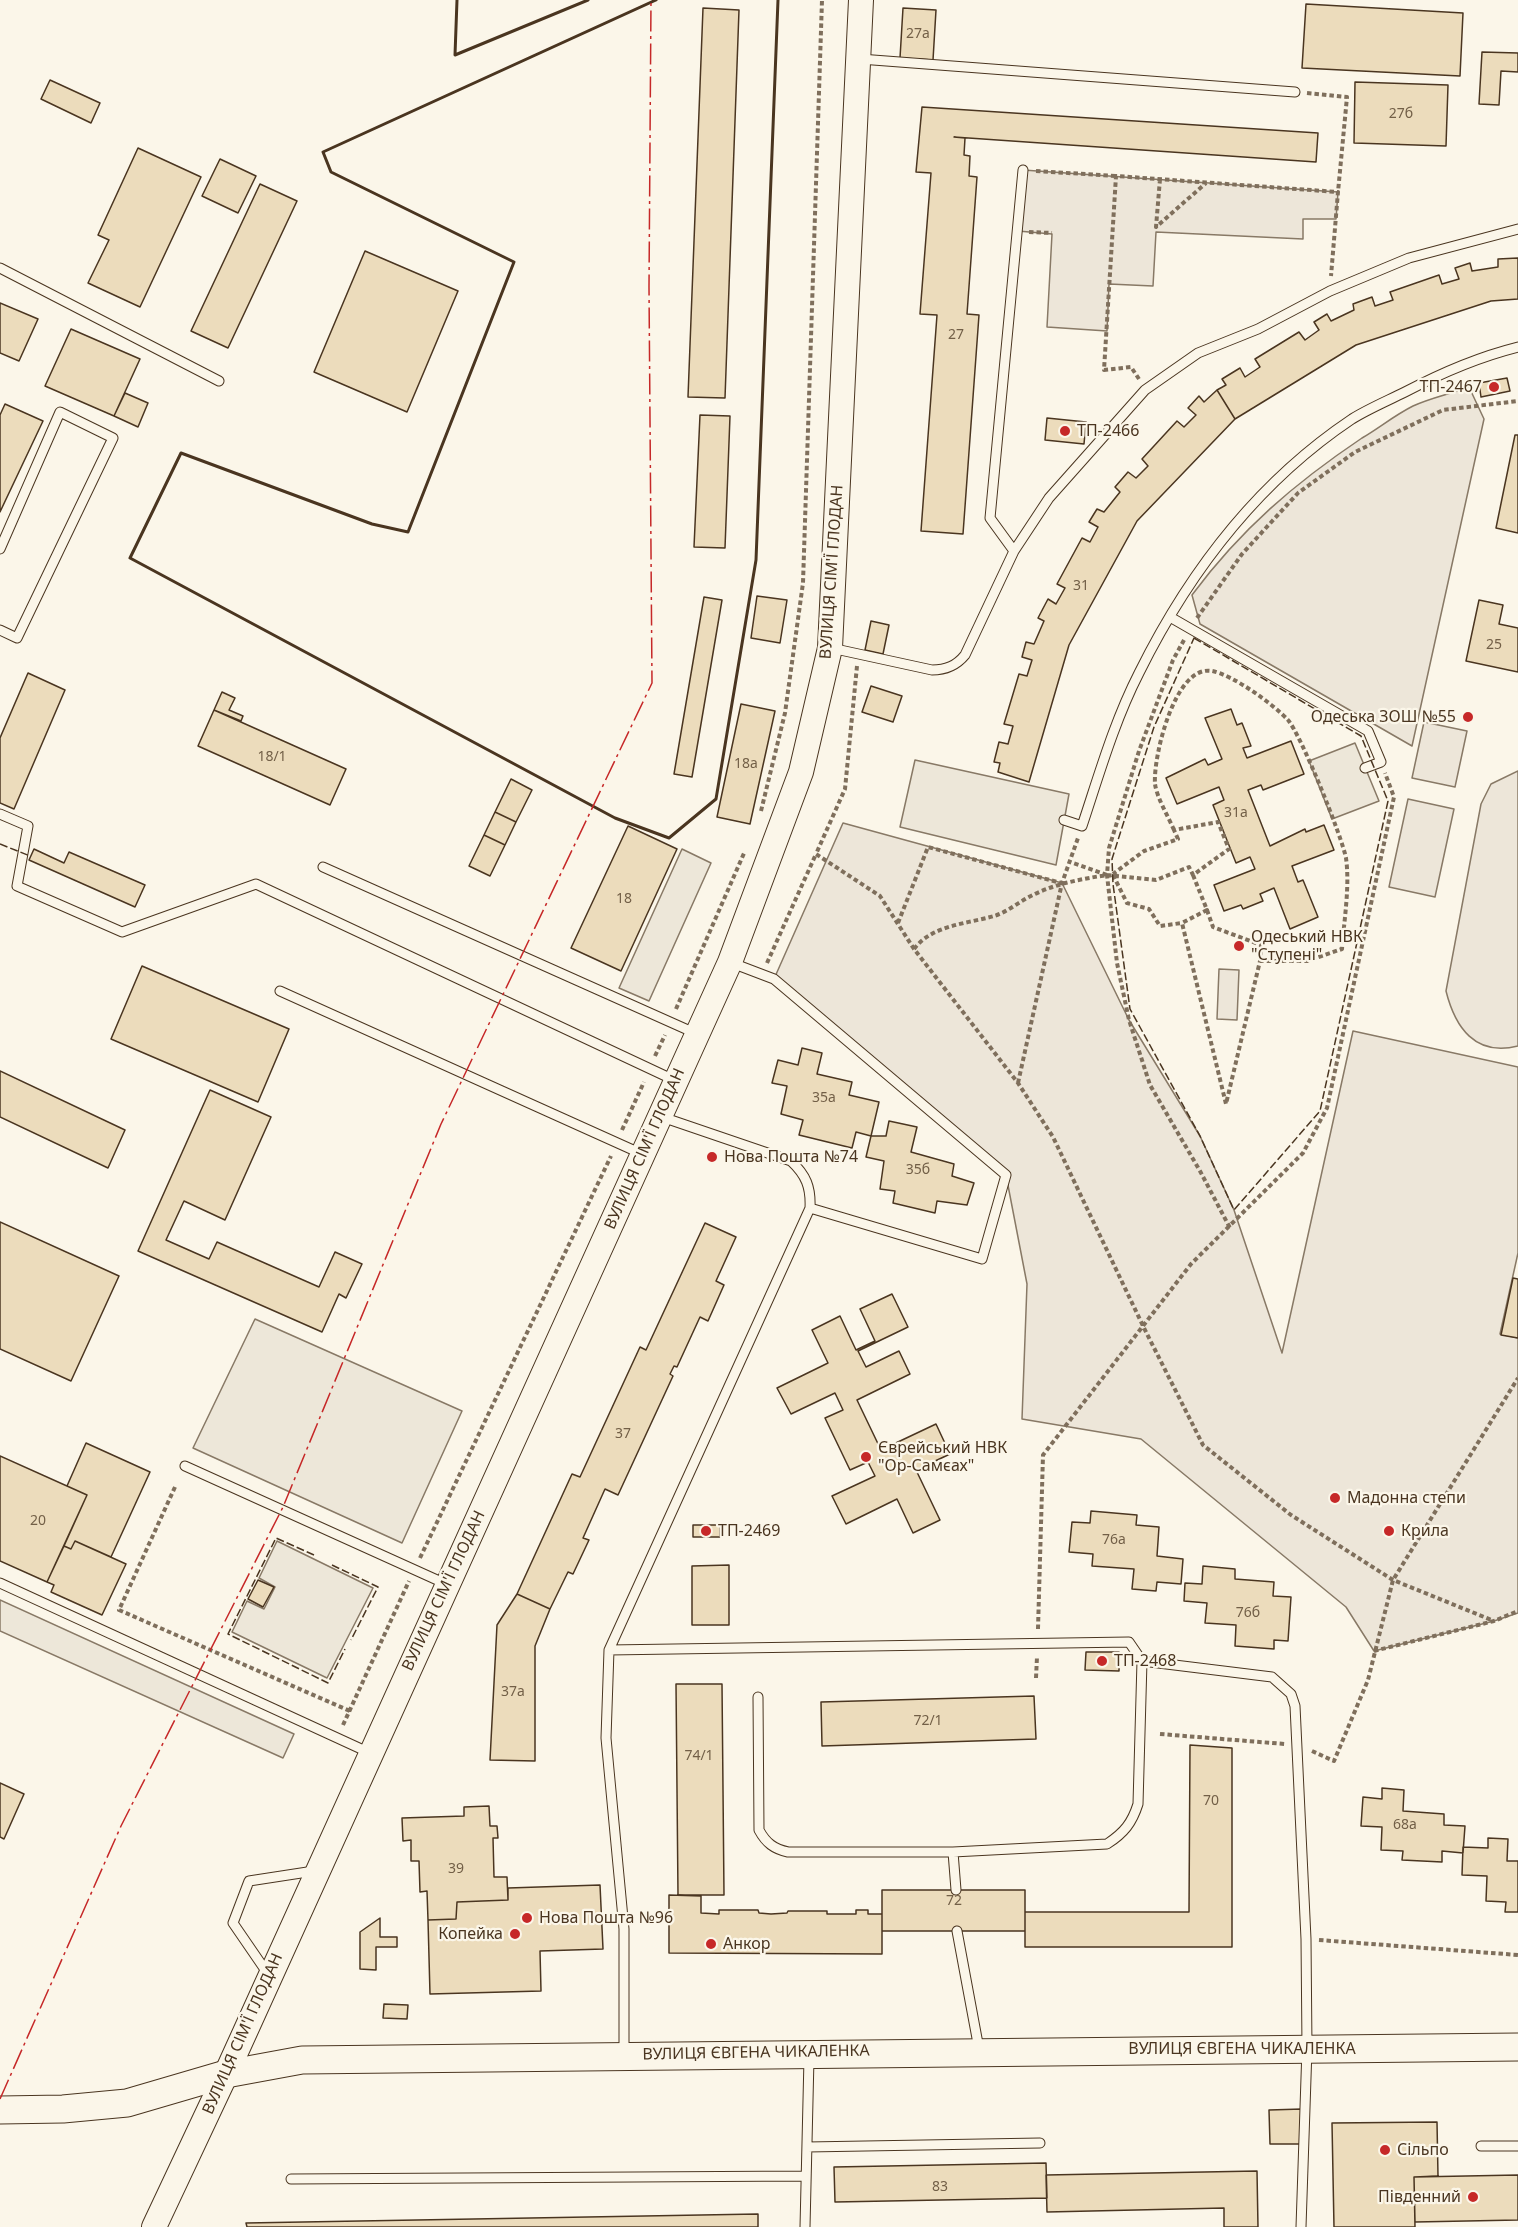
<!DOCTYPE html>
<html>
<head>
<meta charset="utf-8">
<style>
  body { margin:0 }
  canvas { display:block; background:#fbf6e9 }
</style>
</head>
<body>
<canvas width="1518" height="2227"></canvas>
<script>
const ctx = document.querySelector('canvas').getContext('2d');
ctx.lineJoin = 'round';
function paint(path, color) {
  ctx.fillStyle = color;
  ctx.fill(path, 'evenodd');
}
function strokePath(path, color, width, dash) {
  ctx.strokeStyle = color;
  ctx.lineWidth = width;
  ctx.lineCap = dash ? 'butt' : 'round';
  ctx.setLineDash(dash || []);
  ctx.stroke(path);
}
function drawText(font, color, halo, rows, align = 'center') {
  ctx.font = font + ' "Noto Sans",sans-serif';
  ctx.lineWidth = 4.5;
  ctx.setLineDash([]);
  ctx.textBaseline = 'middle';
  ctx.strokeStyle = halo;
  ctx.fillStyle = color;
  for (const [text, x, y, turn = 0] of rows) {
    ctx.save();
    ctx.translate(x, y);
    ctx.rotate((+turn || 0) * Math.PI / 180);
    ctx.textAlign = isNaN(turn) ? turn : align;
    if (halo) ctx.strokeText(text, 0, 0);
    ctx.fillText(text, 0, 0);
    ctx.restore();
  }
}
const green = new Path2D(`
  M 1023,170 L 1338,192 L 1336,219 L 1303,219 L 1303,239 L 1156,232 L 1153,286 L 1109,284 L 1107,331 L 1047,327 L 1052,234 L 1018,231 Z
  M 1469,387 L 1484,419 L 1412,746 L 1200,624 L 1192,595 C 1241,529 1295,483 1362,438 C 1379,428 1395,415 1413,406 C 1430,398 1450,394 1469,387 Z
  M 1424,722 L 1467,731 L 1455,787 L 1412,778 Z
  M 1518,771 L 1518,1046 C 1475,1057 1455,1027 1446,991 L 1481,804 L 1491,784 Z
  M 1408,799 L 1454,809 L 1435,897 L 1389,887 Z
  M 843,823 L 1062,883 L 1129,1020 L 1200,1136 L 1234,1210 L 1282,1353 L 1353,1031 L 1518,1067 L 1518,1253 L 1500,1334 L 1518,1338 L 1518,1613 L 1494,1621 L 1374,1651 L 1346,1607 L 1141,1439 L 1022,1419 L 1027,1284 L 1006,1175 L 774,979 Z
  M 1219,969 L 1239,970 L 1237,1020 L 1217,1019 Z`);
paint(green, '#ede6d9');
strokePath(green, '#887966', 1.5);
const parking = new Path2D(`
  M 1355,743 L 1379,801 L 1332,819 L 1309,761 Z
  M 915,760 L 1069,794 L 1056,865 L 900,827 Z
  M 682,849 L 711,863 L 649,1001 L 619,988 Z
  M 255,1319 L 462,1411 L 402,1543 L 193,1448 Z
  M 277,1541 L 373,1588 L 327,1678 L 232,1632 L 247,1601 L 264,1609 L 275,1587 L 259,1578 Z
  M 0,1600 L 294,1734 L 283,1758 L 0,1631 Z`);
paint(parking, '#ede7d9');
strokePath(parking, '#887966', 1.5);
const building = new Path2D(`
  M 1306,4 L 1463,13 L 1460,76 L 1302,68 Z
  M 703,8 L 739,10 L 725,398 L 688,397 Z
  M 903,8 L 936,10 L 933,60 L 900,58 Z
  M 1482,52 L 1518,53 L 1518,72 L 1501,71 L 1499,105 L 1479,104 Z
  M 50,80 L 100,103 L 91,123 L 41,99 Z
  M 1355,82 L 1448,85 L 1446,146 L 1354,143 Z
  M 922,107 L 1318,133 L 1316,162 L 954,137 L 965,138 L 964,155 L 970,156 L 969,176 L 977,177 L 967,314 L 979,315 L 963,534 L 921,531 L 937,315 L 920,314 L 931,173 L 916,172 Z
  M 138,148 L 201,177 L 140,307 L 88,283 L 109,240 L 98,235 Z
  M 220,159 L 256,176 L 238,213 L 202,196 Z
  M 260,184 L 297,201 L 228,348 L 191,331 Z
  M 365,251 L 458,291 L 407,412 L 314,372 Z
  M 1518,258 L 1518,299 L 1491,301 L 1356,345 L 1235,419 L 1217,390 L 1226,385 L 1222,379 L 1240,368 L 1245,377 L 1260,367 L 1255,359 L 1299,332 L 1305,340 L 1319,330 L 1314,322 L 1327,314 L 1331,321 L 1354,310 L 1353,304 L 1372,297 L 1375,306 L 1393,300 L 1390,292 L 1439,275 L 1442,284 L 1459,279 L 1455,268 L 1470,263 L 1472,271 L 1498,267 L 1498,259 Z
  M 0,303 L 38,319 L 19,361 L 0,353 Z
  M 71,329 L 140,359 L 114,416 L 45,386 Z
  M 1507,378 L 1510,391 L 1481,397 L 1479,383 Z
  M 1217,390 L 1235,419 L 1137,521 L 1069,645 L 1029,782 L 998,772 L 1000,763 L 994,762 L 999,742 L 1008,744 L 1013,726 L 1004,724 L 1019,674 L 1027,676 L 1032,660 L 1022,657 L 1026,642 L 1034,644 L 1044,621 L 1038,618 L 1048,599 L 1056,604 L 1065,588 L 1057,584 L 1082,538 L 1090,542 L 1098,527 L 1089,522 L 1097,509 L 1104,512 L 1120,492 L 1115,487 L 1128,472 L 1136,478 L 1148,466 L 1142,459 L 1177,421 L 1184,427 L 1196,415 L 1188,408 L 1199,396 L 1204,402 Z
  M 125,393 L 148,403 L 138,427 L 114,416 Z
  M 5,404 L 43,421 L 0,512 L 0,415 Z
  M 700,415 L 730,416 L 725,548 L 694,547 Z
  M 1047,418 L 1086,422 L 1084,444 L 1045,440 Z
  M 1515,435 L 1518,435 L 1518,533 L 1496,528 Z
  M 757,596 L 787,600 L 780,643 L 751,638 Z
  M 704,597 L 722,600 L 692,777 L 674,774 Z
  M 1479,600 L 1503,605 L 1499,624 L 1518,628 L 1518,672 L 1466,661 Z
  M 871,621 L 889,625 L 883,654 L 865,650 Z
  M 28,673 L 65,690 L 14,809 L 0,803 L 0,738 Z
  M 871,686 L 902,696 L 893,722 L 862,712 Z
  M 222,692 L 235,698 L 229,710 L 243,716 L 241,721 L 214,710 Z
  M 741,704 L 775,711 L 750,824 L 717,817 Z
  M 1231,709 L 1237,725 L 1242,723 L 1251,746 L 1243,748 L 1247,758 L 1291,741 L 1304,774 L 1263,790 L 1261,785 L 1248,790 L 1270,846 L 1305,829 L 1306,832 L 1324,825 L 1334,850 L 1292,866 L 1298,882 L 1303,880 L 1318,917 L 1290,929 L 1274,888 L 1260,894 L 1263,901 L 1243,909 L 1241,905 L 1224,911 L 1214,885 L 1255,869 L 1250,857 L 1236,863 L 1213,805 L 1224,800 L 1219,787 L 1177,804 L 1166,778 L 1205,759 L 1208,765 L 1222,759 L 1205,718 Z
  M 214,710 L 346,769 L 330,805 L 198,746 Z
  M 511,779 L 532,790 L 516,822 L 495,812 Z
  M 495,812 L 516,822 L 505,845 L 484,835 Z
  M 628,826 L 677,849 L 621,971 L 571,948 Z
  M 484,835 L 505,845 L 490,876 L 469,866 Z
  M 34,849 L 64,863 L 69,852 L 145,885 L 135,907 L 29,860 Z
  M 142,966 L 289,1029 L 258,1102 L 111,1039 Z
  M 802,1048 L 822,1053 L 817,1074 L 852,1082 L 849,1095 L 879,1102 L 871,1136 L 856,1132 L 852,1148 L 799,1135 L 803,1120 L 781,1114 L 787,1086 L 772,1083 L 778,1060 L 798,1065 Z
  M 0,1071 L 125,1130 L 108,1168 L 0,1117 Z
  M 210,1090 L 271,1117 L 225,1220 L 184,1201 L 166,1240 L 209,1259 L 217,1242 L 319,1287 L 335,1252 L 362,1264 L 346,1298 L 339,1294 L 322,1332 L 138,1251 Z
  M 889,1121 L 917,1127 L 911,1152 L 954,1164 L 952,1176 L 974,1183 L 967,1205 L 937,1201 L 935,1213 L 893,1203 L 895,1191 L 880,1189 L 884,1161 L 866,1157 L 871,1136 L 886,1136 Z
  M 0,1222 L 119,1276 L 71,1381 L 0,1349 Z
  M 705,1223 L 736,1237 L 716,1281 L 724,1285 L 708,1321 L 700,1317 L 677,1367 L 674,1366 L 670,1374 L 673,1376 L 618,1495 L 605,1489 L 583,1538 L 589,1540 L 573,1574 L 568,1572 L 550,1609 L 517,1594 L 572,1474 L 580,1477 L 640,1347 L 646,1350 Z
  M 1513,1278 L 1518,1279 L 1518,1338 L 1501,1335 Z
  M 892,1294 L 908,1327 L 858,1351 L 866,1367 L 899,1351 L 910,1374 L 857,1400 L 881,1450 L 936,1424 L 950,1454 L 916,1470 L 940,1520 L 913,1533 L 897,1499 L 846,1524 L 832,1496 L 875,1476 L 868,1462 L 850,1470 L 825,1418 L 843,1410 L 835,1393 L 791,1414 L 777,1388 L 828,1363 L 812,1330 L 840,1316 L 856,1350 L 875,1341 L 860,1309 Z
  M 86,1443 L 150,1472 L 111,1557 L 75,1541 L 71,1549 L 64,1546 L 87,1495 L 67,1486 Z
  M 0,1456 L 87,1495 L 47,1582 L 0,1561 Z
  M 1091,1511 L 1137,1515 L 1136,1525 L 1159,1527 L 1157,1556 L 1183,1559 L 1181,1584 L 1157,1582 L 1156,1591 L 1132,1589 L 1134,1569 L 1092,1566 L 1093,1554 L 1069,1552 L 1072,1522 L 1090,1523 Z
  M 693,1525 L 720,1525 L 720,1537 L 693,1537 Z
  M 75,1541 L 126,1564 L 102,1615 L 51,1592 L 54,1585 L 47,1582 L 64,1546 L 71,1549 Z
  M 729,1565 L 729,1625 L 692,1625 L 692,1566 Z
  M 1203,1566 L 1235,1569 L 1235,1579 L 1274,1582 L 1273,1596 L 1291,1597 L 1288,1641 L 1274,1640 L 1274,1649 L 1235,1646 L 1236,1625 L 1205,1623 L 1207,1603 L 1184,1601 L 1185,1583 L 1202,1584 Z
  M 258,1580 L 274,1587 L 263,1607 L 248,1599 Z
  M 517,1594 L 550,1609 L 535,1646 L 535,1761 L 490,1760 L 497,1625 Z
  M 1086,1652 L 1119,1652 L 1119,1671 L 1085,1670 Z
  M 676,1684 L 722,1684 L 724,1895 L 678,1895 Z
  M 1034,1696 L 1036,1739 L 822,1746 L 821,1702 Z
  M 1190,1745 L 1232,1748 L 1232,1947 L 1025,1947 L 1025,1912 L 1189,1912 Z
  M 0,1783 L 24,1794 L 4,1839 L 0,1837 Z
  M 1382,1788 L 1404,1790 L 1403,1811 L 1444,1814 L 1444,1825 L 1465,1826 L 1463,1853 L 1442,1851 L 1442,1862 L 1402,1860 L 1403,1851 L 1381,1850 L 1382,1827 L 1361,1826 L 1363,1797 L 1382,1799 Z
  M 489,1806 L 490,1826 L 497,1826 L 498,1838 L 493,1838 L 494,1877 L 507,1877 L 508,1900 L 457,1902 L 456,1919 L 428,1920 L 427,1891 L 420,1892 L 419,1861 L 411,1861 L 411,1840 L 403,1841 L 402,1818 L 464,1816 L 464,1807 Z
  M 1488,1838 L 1508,1839 L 1507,1861 L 1518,1861 L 1518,1912 L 1505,1912 L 1506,1902 L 1486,1901 L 1487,1876 L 1462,1875 L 1463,1847 L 1488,1848 Z
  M 600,1885 L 603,1949 L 540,1951 L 541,1991 L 430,1994 L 428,1920 L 456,1919 L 457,1902 L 508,1900 L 508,1888 Z
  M 882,1890 L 1025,1890 L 1025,1931 L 882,1931 Z
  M 669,1895 L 701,1896 L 701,1913 L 719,1914 L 719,1910 L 758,1910 L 759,1913 L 771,1914 L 787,1913 L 788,1911 L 827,1911 L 827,1914 L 856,1914 L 856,1910 L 868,1910 L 868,1914 L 882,1914 L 882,1954 L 669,1953 Z
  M 380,1918 L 380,1937 L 397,1937 L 397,1947 L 376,1947 L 376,1970 L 360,1969 L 360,1932 Z
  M 384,2004 L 408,2005 L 407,2019 L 383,2018 Z
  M 1302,2109 L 1303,2144 L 1270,2144 L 1269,2110 Z
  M 1437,2122 L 1438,2176 L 1414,2177 L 1415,2227 L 1334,2227 L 1332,2123 Z
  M 1046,2163 L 1047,2198 L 835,2202 L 834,2167 Z
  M 1257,2171 L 1258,2227 L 1224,2227 L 1224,2208 L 1047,2212 L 1046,2175 Z
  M 1518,2175 L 1518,2220 L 1415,2222 L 1414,2177 Z
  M 758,2214 L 758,2227 L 247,2227 L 246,2223 Z`);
paint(building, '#ecdcbc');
strokePath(building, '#4a3520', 1.5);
const service = new Path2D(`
  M 860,59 L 1295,92
  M 0,268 L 219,381
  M 0,549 L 60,412 L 113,438 L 17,638 L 0,630
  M 1014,551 L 990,518 L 1023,170
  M 1170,617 L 1368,731 L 1381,762 L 1365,768
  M 831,648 L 932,670 C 946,670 956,666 965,655 L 1014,551 L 1049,498 L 1145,390 L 1198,353 L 1258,329 L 1330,291 L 1409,258 L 1518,229
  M 0,814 L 28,826 L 17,886 L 122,932 L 256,884 L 674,1080
  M 1064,820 L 1082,826 C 1099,775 1114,722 1139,673 C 1189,572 1258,482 1352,419 C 1368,409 1387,401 1405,392 C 1441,373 1478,357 1518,347
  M 323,867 L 697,1034
  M 732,963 L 774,979 L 1006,1175 L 982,1259 L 810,1208
  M 280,991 L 642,1154
  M 185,1466 L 446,1584
  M 0,1583 L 370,1753
  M 609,1650 L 1129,1642 L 1142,1661 L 1138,1804 C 1132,1823 1124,1833 1107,1844 L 953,1852 L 788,1852 C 774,1849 766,1843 759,1830 L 758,1697
  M 1142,1661 L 1272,1677 L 1291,1694 L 1295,1706 L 1306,1939 L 1307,2048 L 1301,2227
  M 953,1852 L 956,1890
  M 957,1931 L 979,2049
  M 268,1974 L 233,1923 L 249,1881 L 314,1871
  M 624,2054 L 624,1929 L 606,1738 L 609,1650 L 810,1208 C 811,1187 806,1175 791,1161 L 662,1117
  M 1481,2146 L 1518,2146
  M 807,2147 L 1040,2143
  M 291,2179 L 806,2176
  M 805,2227 L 809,2058`);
const tertiary = new Path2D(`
  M 154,2227 L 226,2074 L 730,962 L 801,772 L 830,648 L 861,0`);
const secondary = new Path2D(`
  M 0,2110 L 63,2109 L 127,2103 L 226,2074 L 302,2060 L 1518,2047`);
strokePath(service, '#4a3520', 11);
strokePath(tertiary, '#4a3520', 26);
strokePath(secondary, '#4a3520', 29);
strokePath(new Path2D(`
  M 1307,93 L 1347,97 L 1338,192
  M 1036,171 L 1116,176
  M 1160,179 L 1156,227 L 1206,183
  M 1029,232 L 1052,233
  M 1139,379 L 1131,367 L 1104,370 L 1116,176 L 1338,192 L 1331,276
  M 1197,618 L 1242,554 L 1298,493 L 1355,452 L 1443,410 L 1518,401
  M 1184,640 L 1173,660 L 1139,751 L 1109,848 L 1107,875 L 1117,963 L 1129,1020 L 1150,1085 L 1200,1171 L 1230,1228
  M 857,666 L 845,789 L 816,854 L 880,896 L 914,949 L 1018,1083 L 1053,1137 L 1144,1328 L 1203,1445 L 1291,1515 L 1393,1580 L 1494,1621
  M 761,811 L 785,713 L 803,583 L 822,0
  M 1174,830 C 1168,816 1157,798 1155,784 C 1153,757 1175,664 1212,671 C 1233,675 1273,704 1288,720 C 1301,735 1342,837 1346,858 C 1350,887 1344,920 1342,949 L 1307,961 L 1260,961
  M 1107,875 L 1156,880 L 1189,867 L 1193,875 L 1229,849 L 1218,822 L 1174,830 L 1178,839 L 1144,851 L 1113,874
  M 1113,875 L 1127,903 L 1149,909 L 1160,926 L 1182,923
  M 1193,875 L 1207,910
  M 1207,910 L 1213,927 L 1261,945 L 1260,961 L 1226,1104 L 1182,923 Z
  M 898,923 L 928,847 L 1061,883
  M 914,949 C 932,925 966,924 994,916 C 1008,912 1021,900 1035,894 C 1058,883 1082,879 1107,875 L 1070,862
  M 767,963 L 816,854
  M 676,1009 L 745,851
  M 655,1056 L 665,1035
  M 1018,1083 L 1062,883 L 1078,838
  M 622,1130 L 644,1082
  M 175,1487 L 119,1610 L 350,1711
  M 420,1558 L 611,1156
  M 1038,1629 L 1043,1455 L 1191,1264 L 1303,1153 L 1327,1108 L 1394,797 L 1385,773
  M 1374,1651 L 1494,1621 L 1518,1611
  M 1036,1678 L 1037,1657
  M 343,1725 L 409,1581
  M 1160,1734 L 1285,1744
  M 1312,1751 L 1334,1761 L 1368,1680 L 1393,1580 L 1518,1378
  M 1319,1940 L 1518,1955`), '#7f6f5c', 4, [4.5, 3]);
strokePath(service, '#fbf6e9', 9);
strokePath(tertiary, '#fbf6e9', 24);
strokePath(secondary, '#fbf6e9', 27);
strokePath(new Path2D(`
  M 1194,638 L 1361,736 L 1388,801 L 1320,1111 L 1234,1210 L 1200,1136 L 1130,1009 L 1113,884 L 1112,859 L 1154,727 Z
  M 0,844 L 30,856
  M 314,1555 L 276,1538 L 228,1634 L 328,1683 L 345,1649
  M 332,1565 L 378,1587 L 351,1640`), '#4a3520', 1.5, [8, 3]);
strokePath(new Path2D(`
  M 457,0 L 455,55 L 588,0
  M 656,0 L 323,152 L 331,172 L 514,262 L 408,532 L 372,524 L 181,453 L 130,558 L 615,818 L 669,838 L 716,799 L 756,560 L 778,0`), '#4a3520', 3);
strokePath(new Path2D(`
  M 0,2099 L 121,1826 L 283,1507 L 441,1124 L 652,683 L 649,287 L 651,0`), '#c62828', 1.5, [21, 4.5, 3, 4.5]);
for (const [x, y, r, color] of [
  [1494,387,6,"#c62828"],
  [1065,431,6,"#c62828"],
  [1468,717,6,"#c62828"],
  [1239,946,6,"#c62828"],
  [712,1157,6,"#c62828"],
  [866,1457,6,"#c62828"],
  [1335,1498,6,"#c62828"],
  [706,1531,6,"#c62828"],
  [1389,1531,6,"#c62828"],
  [1102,1661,6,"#c62828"],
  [527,1918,6,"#c62828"],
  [515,1934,6,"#c62828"],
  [711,1944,6,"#c62828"],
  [1385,2150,6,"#c62828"],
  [1473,2197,6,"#c62828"]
]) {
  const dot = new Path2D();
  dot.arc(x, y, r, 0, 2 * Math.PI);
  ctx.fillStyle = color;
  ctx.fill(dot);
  strokePath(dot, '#fbf6e9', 2);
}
drawText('14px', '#725f47', null, [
  ["27а",918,34],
  ["27б",1401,114],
  ["27",956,335],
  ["31",1081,586],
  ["25",1494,645],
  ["18/1",272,757],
  ["18а",746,764],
  ["31а",1236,813],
  ["18",624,899],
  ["35а",824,1098],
  ["35б",918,1170],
  ["37",623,1434],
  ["20",38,1521],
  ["76а",1114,1540],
  ["76б",1248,1613],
  ["37а",513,1692],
  ["72/1",928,1721],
  ["74/1",699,1756],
  ["70",1211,1801],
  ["68а",1405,1825],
  ["39",456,1869],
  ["72",954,1901],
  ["83",940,2187]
]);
drawText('16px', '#4a3520', '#fbf6e9', [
  ["ТП-2467",1482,387,"right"],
  ["ТП-2466",1077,431],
  ["Одеська ЗОШ №55",1456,717,"right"],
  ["Одеський НВК",1251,937],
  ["\"Ступені\"",1251,955],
  ["Нова Пошта №74",724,1157],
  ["Єврейський НВК",878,1448],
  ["\"Ор-Самєах\"",878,1466],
  ["Мадонна степи",1347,1498],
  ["ТП-2469",718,1531],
  ["Крила",1401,1531],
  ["ТП-2468",1114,1661],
  ["Нова Пошта №96",539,1918],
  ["Копейка",503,1934,"right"],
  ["Анкор",723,1944],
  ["Сільпо",1397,2150],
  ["Південний",1461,2197,"right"]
], 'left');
drawText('16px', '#4a3520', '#fbf6e9', [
  ["ВУЛИЦЯ СІМ'Ї ГЛОДАН",832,572,-86],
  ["ВУЛИЦЯ СІМ'Ї ГЛОДАН",645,1149,-66],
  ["ВУЛИЦЯ СІМ'Ї ГЛОДАН",444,1591,-65],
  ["ВУЛИЦЯ СІМ'Ї ГЛОДАН",243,2034,-66],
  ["ВУЛИЦЯ ЄВГЕНА ЧИКАЛЕНКА",1242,2049],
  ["ВУЛИЦЯ ЄВГЕНА ЧИКАЛЕНКА",756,2053,-1]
]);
</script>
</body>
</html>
